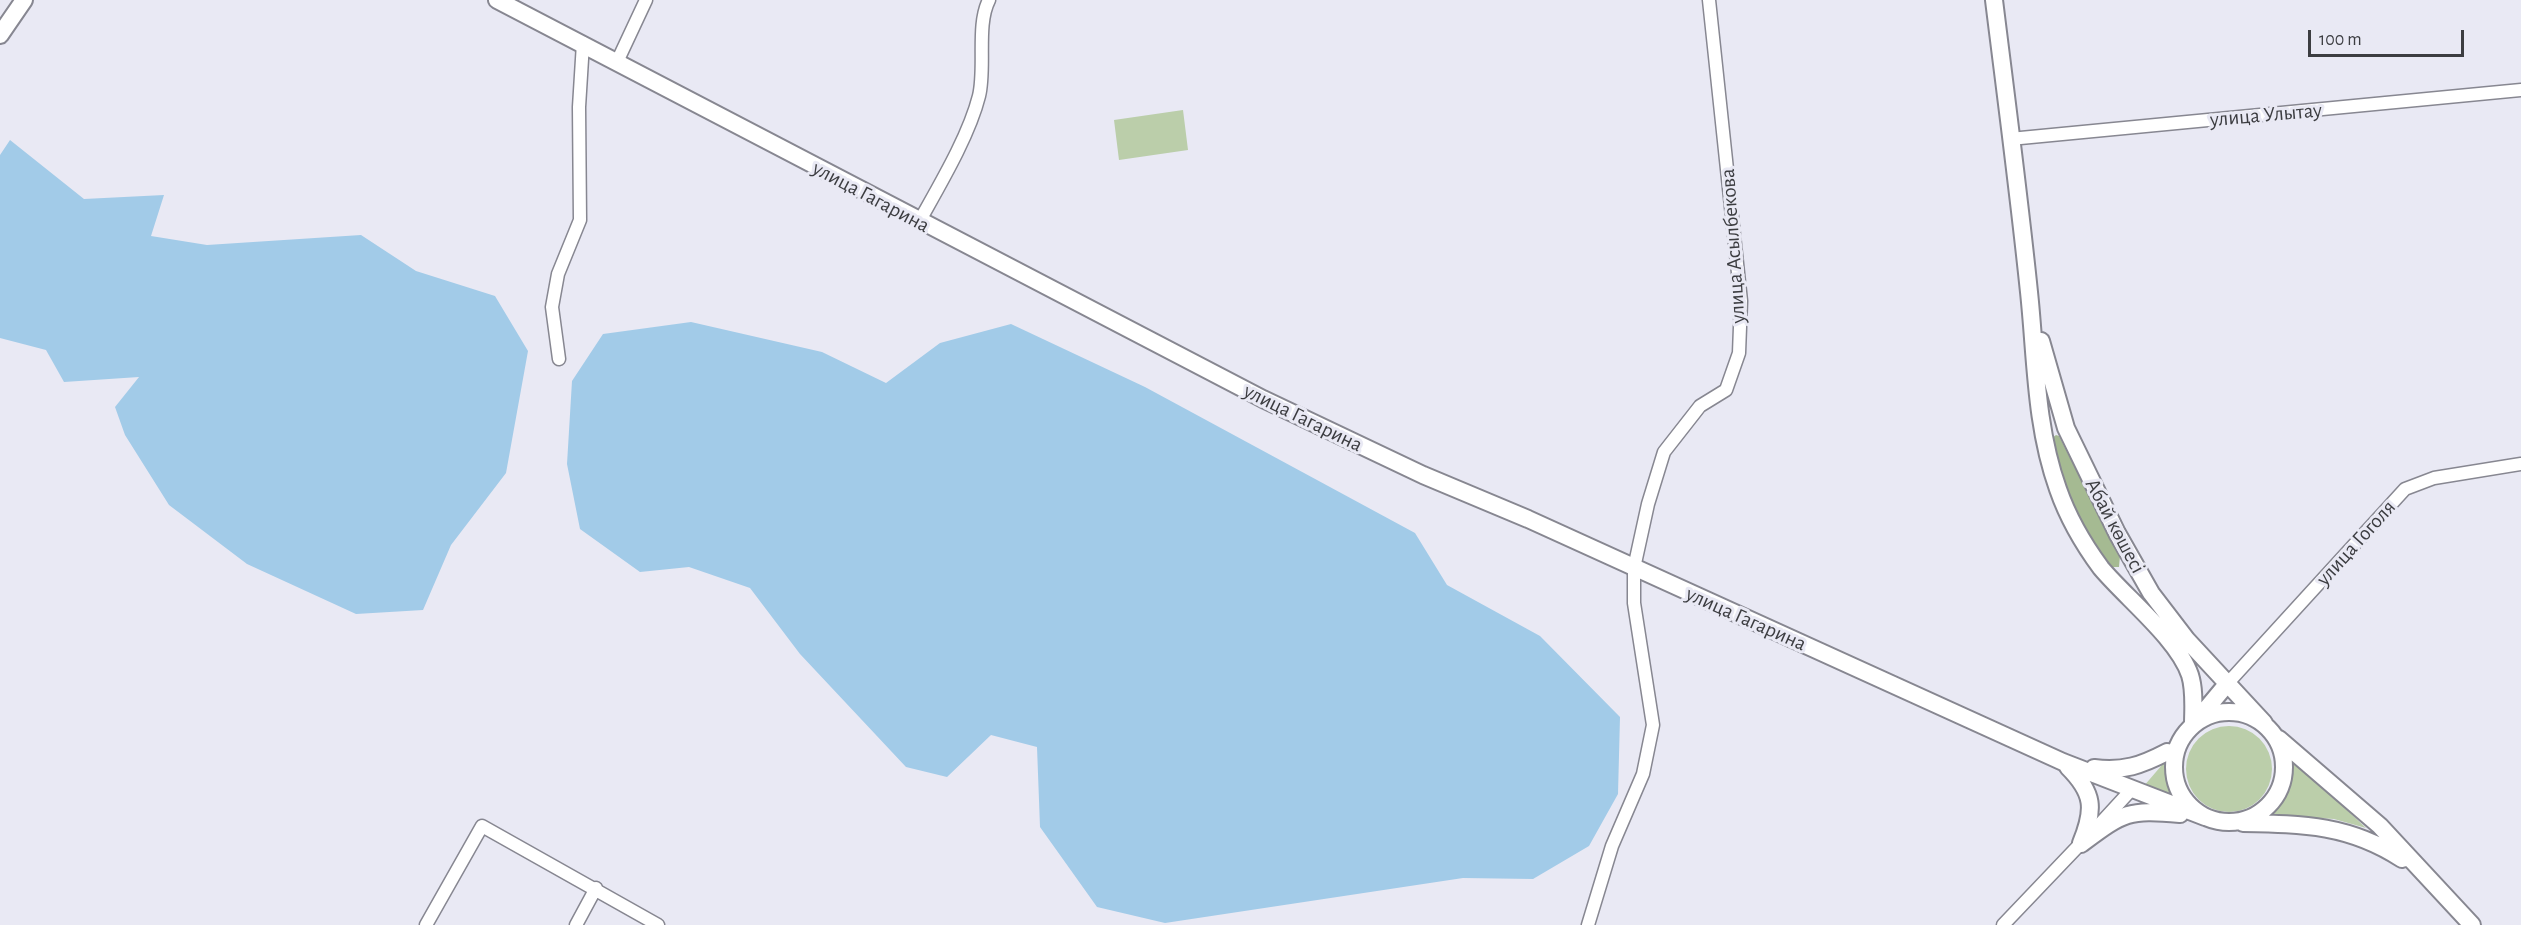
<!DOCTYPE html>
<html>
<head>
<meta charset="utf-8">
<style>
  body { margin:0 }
  #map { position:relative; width:2521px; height:925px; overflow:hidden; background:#e9e9f4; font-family:"Alegreya Sans",sans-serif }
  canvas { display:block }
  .scale { position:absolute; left:2308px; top:30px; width:156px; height:27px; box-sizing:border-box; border:3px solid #3c3d41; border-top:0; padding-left:8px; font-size:18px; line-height:21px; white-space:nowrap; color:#3c3d41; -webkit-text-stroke:4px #e9e9f4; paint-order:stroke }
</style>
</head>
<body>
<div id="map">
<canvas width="2521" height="925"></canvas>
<div class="scale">100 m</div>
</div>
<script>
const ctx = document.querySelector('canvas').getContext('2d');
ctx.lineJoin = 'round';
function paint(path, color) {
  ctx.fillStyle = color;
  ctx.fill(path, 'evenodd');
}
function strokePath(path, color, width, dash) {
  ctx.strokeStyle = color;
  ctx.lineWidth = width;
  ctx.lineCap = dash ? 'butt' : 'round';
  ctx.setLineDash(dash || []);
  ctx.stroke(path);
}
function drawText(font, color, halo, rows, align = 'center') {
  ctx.font = font + ' "Alegreya Sans",sans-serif';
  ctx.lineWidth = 6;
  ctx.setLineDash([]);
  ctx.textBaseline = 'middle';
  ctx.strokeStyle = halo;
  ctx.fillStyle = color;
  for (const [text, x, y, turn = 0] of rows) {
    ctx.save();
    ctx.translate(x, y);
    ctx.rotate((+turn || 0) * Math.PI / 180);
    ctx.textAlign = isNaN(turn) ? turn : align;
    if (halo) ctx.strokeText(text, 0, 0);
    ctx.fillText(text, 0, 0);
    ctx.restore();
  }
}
paint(new Path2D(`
  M 1183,110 L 1188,150 L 1119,160 L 1114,120 Z
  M2186 769a43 43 0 1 1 86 0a43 43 0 1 1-86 0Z
  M 2291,757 L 2366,828 L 2334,819 L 2273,815 L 2290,789 Z
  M 2168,758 L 2172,790 L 2177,801 L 2143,787 Z`), '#bbceaa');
paint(new Path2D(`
  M 2056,435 L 2059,436 L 2120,556 L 2119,567 L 2110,567 C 2082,528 2062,484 2052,438 Z`), '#a5ba92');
paint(new Path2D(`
  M 10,140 L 84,199 L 164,195 L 151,236 L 207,245 L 361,235 L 416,271 L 495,296 L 528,351 L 506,473 L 451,545 L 423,610 L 356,614 L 247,564 L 169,505 L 125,435 L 115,407 L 139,377 L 64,382 L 46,350 L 0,338 L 0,155 Z
  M 691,322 L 822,352 L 886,383 L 940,343 L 1011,324 L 1145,387 L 1415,533 L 1447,585 L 1540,636 L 1620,717 L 1618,794 L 1589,846 L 1533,879 L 1463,878 L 1165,923 L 1097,907 L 1040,827 L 1037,747 L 991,735 L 947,777 L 906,767 L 800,654 L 750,588 L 689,567 L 640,572 L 580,529 L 567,464 L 572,381 L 603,334 Z`), '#a2cbe8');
const minor = new Path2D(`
  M 617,62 L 646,0
  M 2010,139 L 2521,90
  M 919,222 C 939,186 969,136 979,96 C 986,68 976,25 989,0
  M 559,359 L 552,307 L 558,274 L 580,220 L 579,107 L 583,43
  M 2227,684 L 2405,489 L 2434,478 L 2521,464
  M 2097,827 L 2132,789
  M 426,925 L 482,826 L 658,925
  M 576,925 L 596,888
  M 1588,925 L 1612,846 L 1643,774 L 1653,725 L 1634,603 L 1634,568 L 1648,504 L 1664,452 L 1700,406 L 1726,390 L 1739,353 L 1741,301 L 1709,0
  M 2003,925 L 2085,839`);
const major = new Path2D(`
  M 497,0 L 1263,399 L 1423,475 L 1528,519 L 2063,762 L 2205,817
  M 1994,0 C 2006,97 2019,195 2029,292 C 2036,358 2035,425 2058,489 C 2067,515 2084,545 2101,568 C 2126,598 2178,639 2190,675 C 2195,691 2193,709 2193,725
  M 0,35 L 24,0
  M 2041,341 L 2066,428 L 2117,533 L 2151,593 L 2187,640 L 2264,723
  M2174 767a55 55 0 1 1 110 0a55 55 0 1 1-110 0Z
  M 2197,720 L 2227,684
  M 2279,739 L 2380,826 L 2472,925
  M 2068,767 C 2094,793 2095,809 2081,843
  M 2094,768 C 2123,772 2142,765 2167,752
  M 2243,823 C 2304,824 2350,825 2402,859
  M 2081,844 C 2123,813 2127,809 2180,814`);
strokePath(minor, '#878791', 15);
strokePath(major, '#878791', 20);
strokePath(minor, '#fff', 12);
strokePath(major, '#fff', 16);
drawText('21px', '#3c3d41', '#e9e9f4', [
  ["улица Улытау",2266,115,-5],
  ["улица Гагарина",871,197,28],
  ["улица Асылбекова",1733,246,-94],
  ["улица Гагарина",1303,418,26],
  ["Абай көшесі",2115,526,62],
  ["улица Гоголя",2356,543,-48],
  ["улица Гагарина",1746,619,24]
]);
</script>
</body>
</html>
